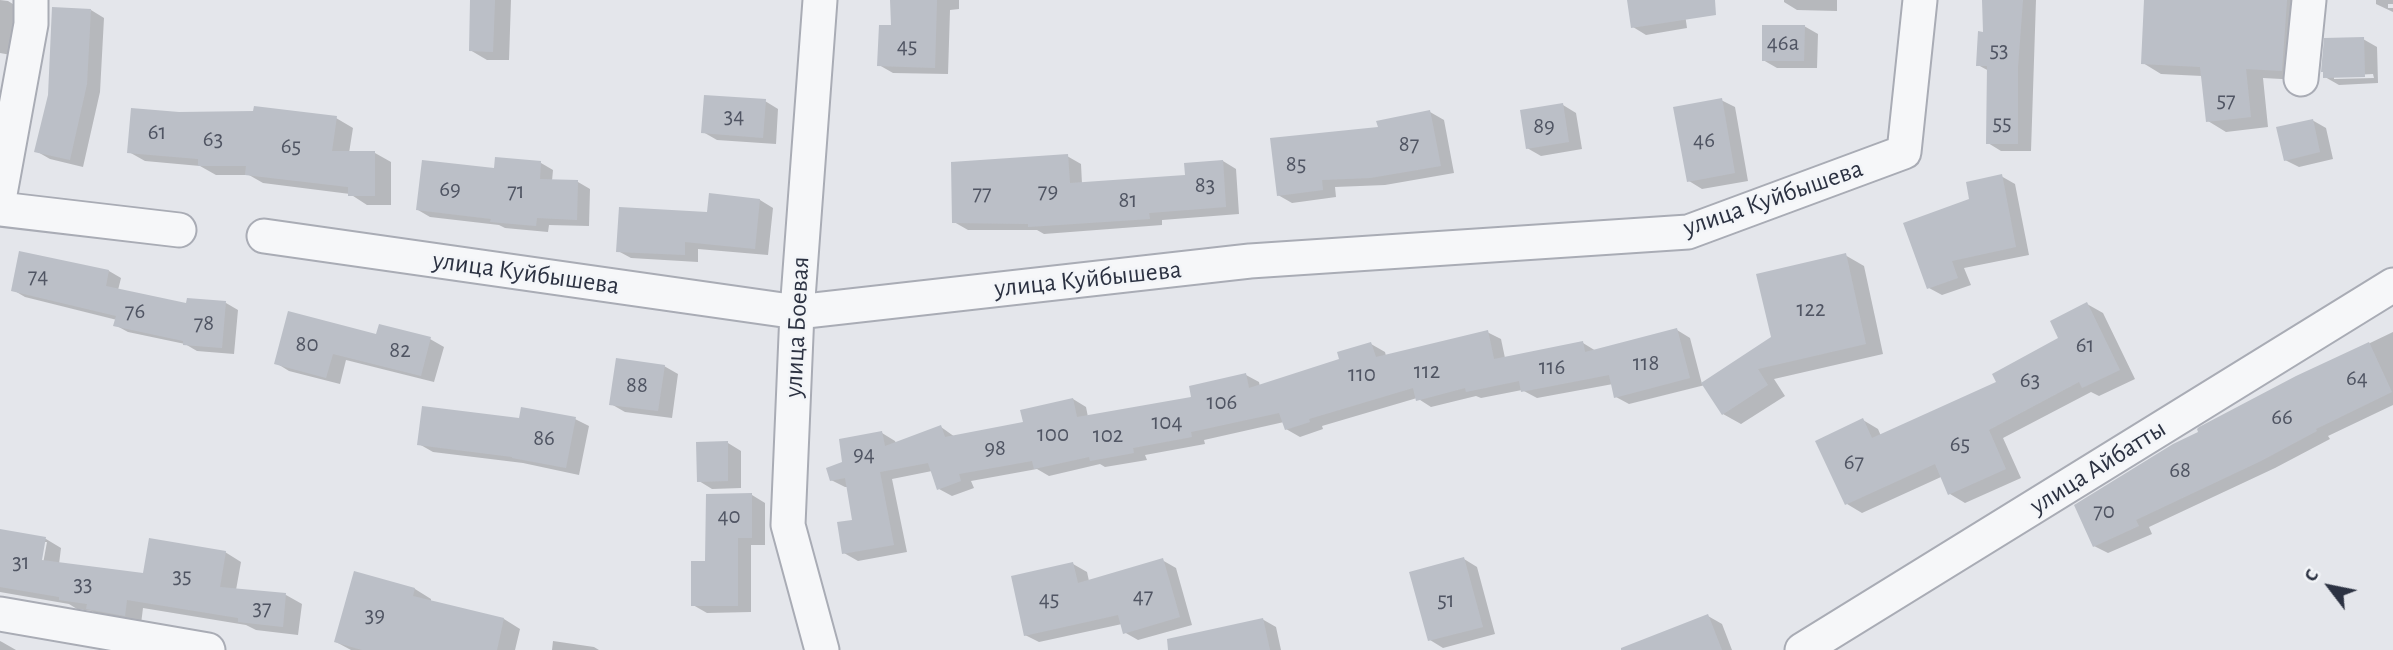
<!DOCTYPE html>
<html>
<head>
<meta charset="utf-8">
<style>
  body { margin:0 }
  #map { position:relative; width:2393px; height:650px; overflow:hidden; background:#e4e6eb; font-family:"Alegreya Sans",sans-serif }
  canvas { display:block }
  .north { position:absolute; left:2295px; top:552px; width:70px; height:70px; -webkit-text-stroke:5px #f3f5f8; paint-order:stroke; rotate:302deg; font-size:19px; font-weight:700; line-height:28px; text-align:center; color:#2c3242 }
  .north::after { content:''; display:block; margin:auto; width:24px; height:32px; background:#2c3242; clip-path:polygon(50% 0,100% 100%,50% 72%,0 100%) }
</style>
</head>
<body>
<div id="map">
<canvas width="2393" height="650"></canvas>
<div class="north">С</div>
</div>
<script>
const ctx = document.querySelector('canvas').getContext('2d');
ctx.lineJoin = 'round';
function paint(path, color) {
  ctx.fillStyle = color;
  ctx.fill(path, 'evenodd');
}
function strokePath(path, color, width, dash) {
  ctx.strokeStyle = color;
  ctx.lineWidth = width;
  ctx.lineCap = dash ? 'butt' : 'round';
  ctx.setLineDash(dash || []);
  ctx.stroke(path);
}
function drawText(font, color, halo, rows, align = 'center') {
  ctx.font = font + ' "Alegreya Sans",sans-serif';
  ctx.lineWidth = 5;
  ctx.setLineDash([]);
  ctx.textBaseline = 'middle';
  ctx.strokeStyle = halo;
  ctx.fillStyle = color;
  for (const [text, x, y, turn = 0] of rows) {
    ctx.save();
    ctx.translate(x, y);
    ctx.rotate((+turn || 0) * Math.PI / 180);
    ctx.textAlign = isNaN(turn) ? turn : align;
    if (halo) ctx.strokeText(text, 0, 0);
    ctx.fillText(text, 0, 0);
    ctx.restore();
  }
}
paint(new Path2D(`
  M 0,0 L 8,1 L 21,9 L 11,55 L 0,53 Z
  M 472,0 L 511,0 L 509,60 L 487,60 L 470,50 Z
  M 892,0 L 959,0 L 959,9 L 950,10 L 948,74 L 893,73 L 879,65 L 892,27 Z
  M 1629,0 L 1683,0 L 1687,28 L 1646,35 L 1633,27 Z
  M 1784,0 L 1837,0 L 1837,11 L 1797,10 L 1784,2 Z
  M 1983,0 L 2036,0 L 2031,151 L 2001,151 L 1988,143 L 1989,71 L 1978,65 L 1985,33 Z
  M 2146,0 L 2305,0 L 2300,80 L 2263,78 L 2268,127 L 2226,132 L 2208,121 L 2202,76 L 2161,74 L 2143,63 Z
  M 2376,0 L 2393,0 L 2393,4 L 2388,4 L 2388,8 L 2393,8 L 2393,12 L 2376,4 Z
  M 91,10 L 104,18 L 100,92 L 83,167 L 50,159 L 36,151 Z
  M 1804,26 L 1818,34 L 1817,68 L 1777,68 L 1763,60 Z
  M 2363,39 L 2377,47 L 2378,83 L 2339,85 L 2325,77 ZM 2373,74 L 2374,78 L 2334,79 L 2334,76 Z
  M 1721,100 L 1735,107 L 1748,181 L 1702,189 L 1689,181 Z
  M 765,101 L 778,109 L 776,144 L 717,140 L 703,132 Z
  M 1563,105 L 1576,113 L 1582,149 L 1541,156 L 1527,148 Z
  M 1430,112 L 1444,120 L 1454,173 L 1385,185 L 1335,187 L 1336,197 L 1292,203 L 1278,195 L 1380,129 Z
  M 179,113 L 336,118 L 353,128 L 349,153 L 375,153 L 391,162 L 391,205 L 367,205 L 350,194 L 263,183 L 249,175 L 216,175 L 200,166 L 145,161 L 129,152 Z
  M 2312,120 L 2326,128 L 2333,159 L 2299,167 L 2285,160 Z
  M 1067,156 L 1081,164 L 1082,184 L 1187,177 L 1223,161 L 1236,169 L 1239,214 L 1162,220 L 1162,225 L 1044,234 L 1037,230 L 968,230 L 954,222 Z
  M 541,163 L 553,170 L 552,181 L 578,182 L 590,189 L 589,226 L 549,225 L 548,232 L 505,228 L 499,225 L 430,217 L 418,210 L 496,170 Z
  M 2001,176 L 2015,184 L 2029,255 L 1964,268 L 1971,285 L 1942,295 L 1929,288 L 1971,200 Z
  M 711,195 L 760,200 L 773,208 L 768,255 L 698,249 L 698,262 L 631,258 L 618,251 L 709,214 Z
  M 1845,255 L 1864,266 L 1883,354 L 1774,379 L 1785,396 L 1741,424 L 1723,414 L 1705,385 L 1629,404 L 1616,397 L 1613,384 L 1537,398 L 1522,390 L 1481,398 L 1476,396 L 1431,407 L 1417,398 L 1322,426 L 1323,429 L 1300,437 L 1286,429 L 1284,422 L 1204,440 L 1205,444 L 1145,455 L 1147,460 L 1105,467 L 1100,464 L 1049,476 L 1037,469 L 971,481 L 974,488 L 952,496 L 939,489 L 932,471 L 892,479 L 907,552 L 858,561 L 844,553 L 854,521 L 849,487 L 845,487 L 831,480 L 844,463 L 882,433 L 895,441 L 896,443 L 941,427 L 955,437 L 1025,424 L 1073,399 L 1086,407 L 1088,417 L 1193,399 L 1246,375 L 1259,382 L 1260,387 L 1342,360 L 1371,344 L 1385,352 L 1386,356 L 1487,332 L 1501,339 L 1505,358 L 1583,343 L 1596,351 L 1677,330 L 1690,338 L 1702,384 L 1773,338 Z
  M 109,271 L 121,278 L 118,290 L 188,306 L 226,303 L 238,310 L 234,354 L 197,351 L 185,344 L 128,332 L 115,325 L 117,320 L 25,297 L 13,290 Z
  M 2087,304 L 2103,313 L 2135,379 L 2099,396 L 2091,392 L 2003,438 L 2021,478 L 1965,503 L 1950,494 L 1941,477 L 1862,513 L 1847,504 L 1863,420 L 1878,429 L 1881,436 L 1998,382 L 2061,339 Z
  M 2393,332 L 2393,405 L 2328,436 L 2330,439 L 2275,468 L 2149,527 L 2152,534 L 2108,553 L 2094,546 L 2201,432 L 2297,378 Z
  M 377,337 L 430,339 L 444,347 L 434,382 L 346,360 L 340,384 L 289,371 L 276,363 Z
  M 664,366 L 678,374 L 672,418 L 625,412 L 611,404 Z
  M 575,419 L 589,426 L 579,475 L 523,463 L 433,452 L 419,444 L 521,420 Z
  M 728,443 L 741,451 L 741,488 L 712,489 L 699,481 Z
  M 752,495 L 765,503 L 765,545 L 751,545 L 751,612 L 707,613 L 693,605 L 707,563 Z
  M 0,531 L 46,539 L 61,548 L 59,564 L 145,575 L 225,552 L 241,562 L 236,590 L 286,595 L 302,604 L 298,635 L 256,630 L 246,625 L 143,608 L 141,624 L 104,618 L 92,611 L 77,609 L 69,604 L 0,592 ZM 43,542 L 47,542 L 42,569 L 39,568 Z
  M 1464,559 L 1477,567 L 1495,634 L 1443,648 L 1430,640 Z
  M 1162,560 L 1176,568 L 1192,625 L 1138,640 L 1124,632 L 1122,624 L 1039,642 L 1025,635 L 1073,564 L 1087,572 L 1089,581 Z
  M 356,573 L 415,589 L 431,599 L 431,602 L 504,619 L 520,629 L 515,650 L 351,650 L 336,642 Z
  M 1708,616 L 1722,624 L 1732,650 L 1667,650 Z
  M 1262,619 L 1276,627 L 1281,650 L 1217,650 Z
  M 0,641 L 2,642 L 16,650 L 0,650 Z
  M 553,641 L 594,647 L 599,650 L 552,650 Z`), '#0003');
paint(new Path2D(`
  M 470,0 L 495,0 L 493,52 L 469,51 Z
  M 890,0 L 937,0 L 935,68 L 877,66 L 879,25 L 891,25 Z
  M 1627,0 L 1715,0 L 1716,15 L 1631,28 Z
  M 1982,0 L 2023,0 L 2018,67 L 2018,144 L 1986,144 L 1987,66 L 1976,66 L 1978,31 L 1983,32 Z
  M 2144,0 L 2287,0 L 2282,71 L 2246,69 L 2251,117 L 2206,122 L 2200,67 L 2141,64 Z
  M 52,7 L 91,9 L 87,84 L 70,160 L 34,152 L 48,95 Z
  M 1762,25 L 1805,25 L 1804,61 L 1762,61 Z
  M 2364,37 L 2365,77 L 2323,78 L 2323,72 L 2321,72 L 2324,38 Z
  M 704,95 L 766,99 L 763,138 L 701,133 Z
  M 1722,98 L 1735,173 L 1687,182 L 1673,107 Z
  M 1563,103 L 1569,142 L 1526,149 L 1520,110 Z
  M 254,106 L 337,116 L 332,151 L 375,151 L 375,196 L 348,196 L 348,187 L 245,175 L 246,166 L 198,166 L 198,159 L 127,153 L 131,108 L 179,112 L 253,111 Z
  M 1430,110 L 1441,166 L 1370,178 L 1322,180 L 1323,190 L 1277,196 L 1270,138 L 1378,127 L 1376,121 Z
  M 2313,119 L 2320,152 L 2284,161 L 2276,127 Z
  M 1068,154 L 1070,183 L 1185,175 L 1184,163 L 1223,160 L 1226,207 L 1149,213 L 1150,219 L 1028,227 L 1028,224 L 952,223 L 951,162 Z
  M 495,157 L 541,161 L 540,179 L 578,180 L 577,220 L 537,218 L 536,226 L 490,222 L 491,219 L 416,210 L 422,160 L 494,168 Z
  M 2002,174 L 2016,247 L 1952,261 L 1958,278 L 1927,289 L 1903,223 L 1969,199 L 1966,182 Z
  M 709,193 L 760,199 L 755,249 L 685,242 L 685,255 L 616,252 L 619,207 L 707,212 Z
  M 19,251 L 109,270 L 106,286 L 186,303 L 187,298 L 226,301 L 222,348 L 183,345 L 183,341 L 113,326 L 116,316 L 11,291 Z
  M 1846,253 L 1866,344 L 1758,369 L 1768,385 L 1722,415 L 1701,383 L 1771,337 L 1756,274 Z
  M 2087,302 L 2120,370 L 2082,388 L 2079,382 L 1989,430 L 2006,469 L 1948,495 L 1935,464 L 1845,505 L 1815,441 L 1863,418 L 1872,438 L 1996,382 L 1992,374 L 2058,338 L 2050,321 Z
  M 288,311 L 376,334 L 379,324 L 431,337 L 421,376 L 333,354 L 326,378 L 274,364 Z
  M 1677,328 L 1690,378 L 1614,398 L 1609,375 L 1521,392 L 1519,381 L 1466,392 L 1465,388 L 1416,401 L 1413,388 L 1309,419 L 1310,422 L 1285,430 L 1279,413 L 1191,432 L 1192,437 L 1133,448 L 1134,453 L 1090,461 L 1089,457 L 1034,469 L 1032,461 L 959,474 L 961,481 L 937,490 L 928,463 L 880,472 L 894,545 L 842,554 L 837,522 L 852,520 L 845,478 L 830,481 L 826,468 L 842,462 L 839,439 L 882,431 L 885,446 L 941,425 L 945,437 L 1023,422 L 1020,410 L 1073,398 L 1077,417 L 1191,397 L 1189,386 L 1246,373 L 1249,388 L 1339,359 L 1337,352 L 1371,342 L 1376,357 L 1488,330 L 1494,359 L 1583,341 L 1585,352 Z
  M 2369,342 L 2392,392 L 2316,429 L 2317,431 L 2261,461 L 2136,520 L 2139,526 L 2093,547 L 2074,505 L 2173,444 L 2198,432 L 2197,429 L 2199,427 L 2296,376 Z
  M 616,358 L 665,365 L 658,411 L 609,405 Z
  M 422,406 L 519,418 L 521,407 L 576,417 L 566,468 L 512,458 L 512,457 L 417,445 Z
  M 728,441 L 728,481 L 697,482 L 696,442 Z
  M 752,493 L 752,538 L 738,538 L 738,606 L 691,606 L 691,561 L 705,561 L 706,494 Z
  M 0,529 L 46,537 L 42,560 L 143,573 L 149,538 L 226,551 L 220,587 L 286,593 L 283,627 L 238,622 L 238,618 L 127,600 L 125,616 L 86,609 L 87,604 L 59,600 L 59,597 L 0,587 Z
  M 1464,557 L 1483,627 L 1428,641 L 1409,572 Z
  M 1163,558 L 1180,617 L 1123,634 L 1118,615 L 1024,636 L 1011,576 L 1073,562 L 1078,583 Z
  M 354,571 L 415,588 L 413,596 L 504,618 L 497,650 L 362,650 L 334,642 Z
  M 1708,614 L 1722,650 L 1621,650 L 1621,648 Z
  M 1263,618 L 1270,650 L 1168,650 L 1167,639 Z`), '#bbbfc7');
const minor = new Path2D(`
  M 820,0 L 797,312 L 788,525 L 822,650
  M 2301,79 L 2309,0
  M 0,194 L 31,24 L 31,0
  M 0,209 L 179,230
  M 264,236 L 797,312 L 1250,261 L 1688,232 L 1904,152 L 1920,0
  M 0,614 L 208,650
  M 1802,650 L 2393,285`);
strokePath(minor, '#a9acb5', 37);
strokePath(minor, '#f6f7f9', 33);
drawText('23px', '#505563', null, [
  ["46а",1783,43],
  ["45",907,46],
  ["53",1999,50],
  ["57",2226,100],
  ["34",734,116],
  ["55",2002,123],
  ["89",1544,126],
  ["61",157,132],
  ["63",213,139],
  ["46",1704,140],
  ["87",1409,144],
  ["65",291,146],
  ["85",1296,164],
  ["83",1205,185],
  ["69",450,189],
  ["71",516,191],
  ["79",1048,191],
  ["77",982,193],
  ["81",1128,200],
  ["74",38,276],
  ["122",1811,309],
  ["76",135,311],
  ["78",204,323],
  ["80",307,344],
  ["61",2085,345],
  ["82",400,350],
  ["118",1646,363],
  ["116",1552,367],
  ["112",1427,371],
  ["110",1362,374],
  ["64",2357,378],
  ["63",2030,380],
  ["88",637,385],
  ["106",1222,402],
  ["66",2282,417],
  ["104",1167,422],
  ["100",1053,434],
  ["102",1108,435],
  ["86",544,438],
  ["65",1960,444],
  ["98",995,448],
  ["94",864,454],
  ["67",1854,462],
  ["68",2180,470],
  ["70",2104,511],
  ["40",729,516],
  ["31",21,562],
  ["35",182,576],
  ["33",83,584],
  ["47",1143,596],
  ["45",1049,599],
  ["51",1446,600],
  ["37",262,608],
  ["39",375,615]
]);
drawText('26px', '#2c3242', '#f3f5f8', [
  ["улица Куйбышева",1773,198,-19],
  ["улица Куйбышева",526,273,8],
  ["улица Куйбышева",1088,279,-6],
  ["улица Боевая",797,327,-87],
  ["улица Айбатты",2098,467,-32]
]);
</script>
</body>
</html>
